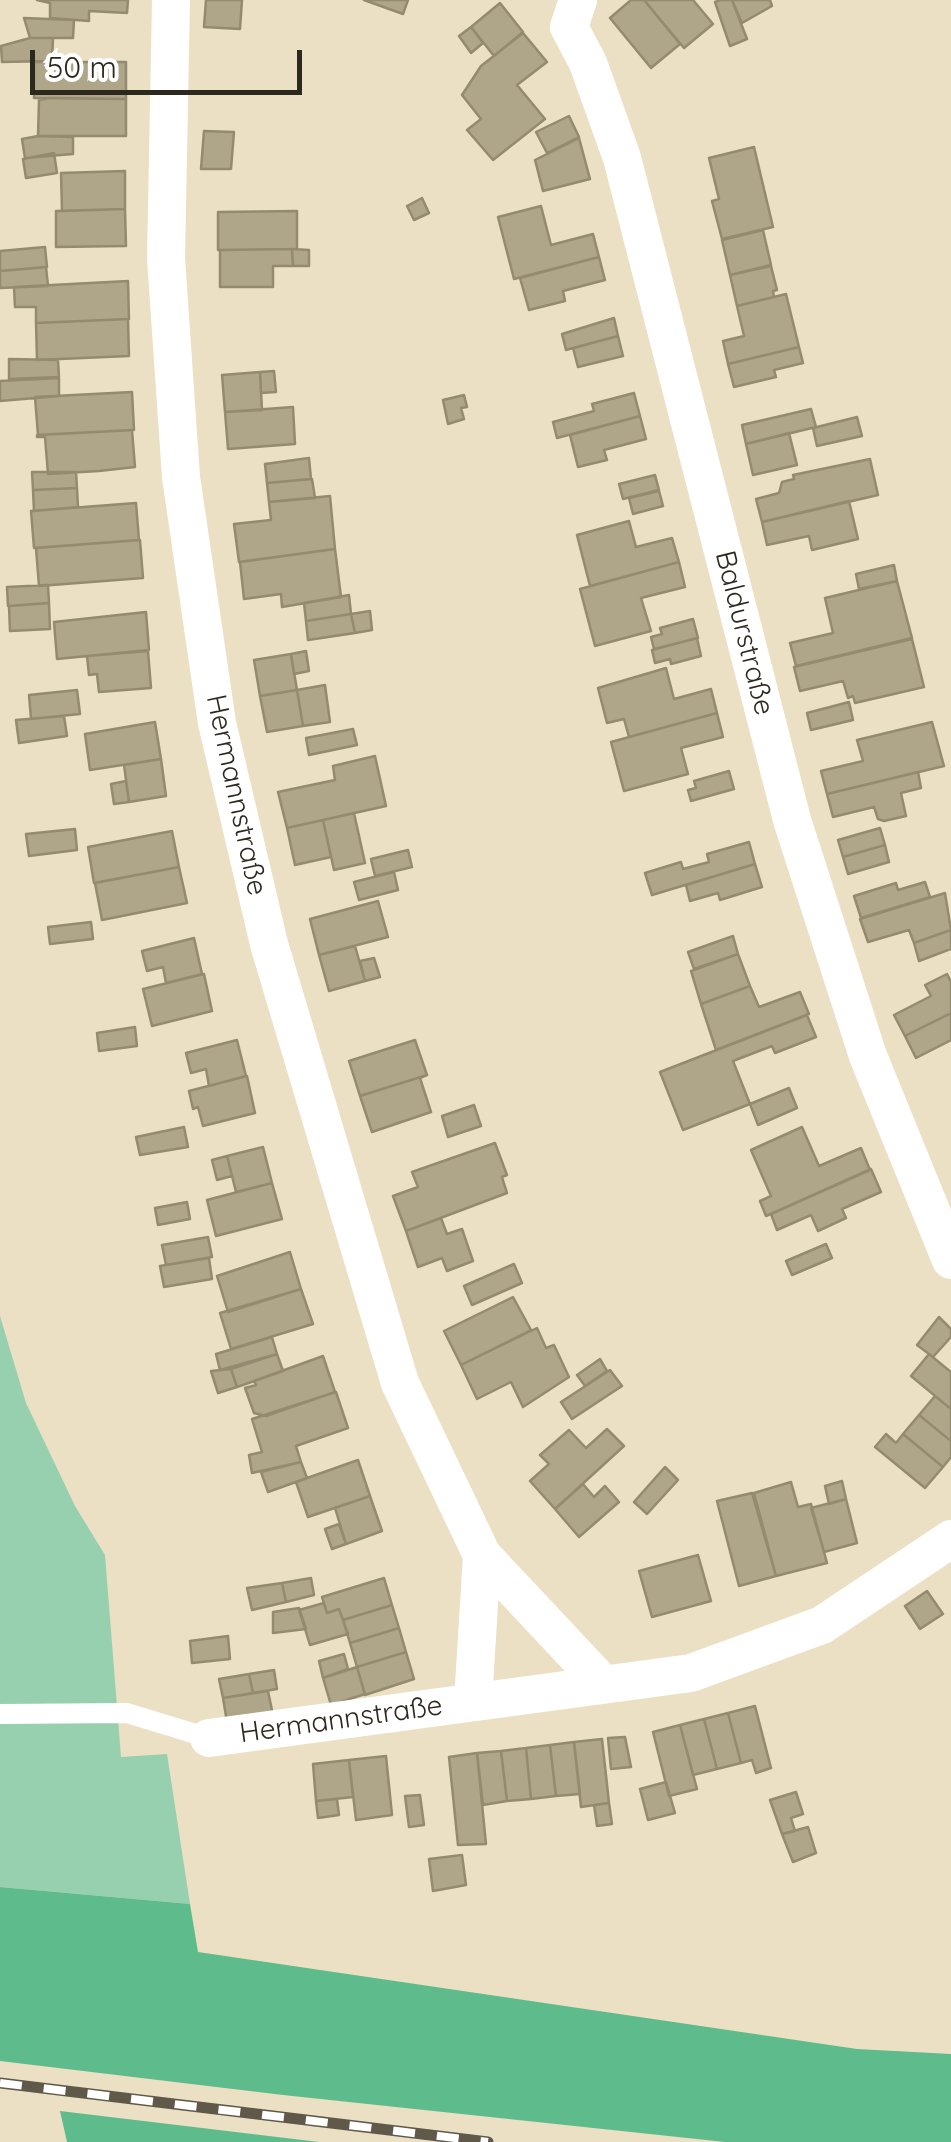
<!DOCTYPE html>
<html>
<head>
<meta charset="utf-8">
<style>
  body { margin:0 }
  #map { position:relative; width:951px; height:2142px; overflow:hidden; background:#ebe0c3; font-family:Quicksand,sans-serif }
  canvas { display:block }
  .scale { position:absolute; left:30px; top:50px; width:272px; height:45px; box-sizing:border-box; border:5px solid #2d281e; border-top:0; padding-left:12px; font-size:30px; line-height:35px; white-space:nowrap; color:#2d281e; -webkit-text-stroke:8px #fff; paint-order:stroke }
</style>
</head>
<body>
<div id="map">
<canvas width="951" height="2142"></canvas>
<div class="scale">50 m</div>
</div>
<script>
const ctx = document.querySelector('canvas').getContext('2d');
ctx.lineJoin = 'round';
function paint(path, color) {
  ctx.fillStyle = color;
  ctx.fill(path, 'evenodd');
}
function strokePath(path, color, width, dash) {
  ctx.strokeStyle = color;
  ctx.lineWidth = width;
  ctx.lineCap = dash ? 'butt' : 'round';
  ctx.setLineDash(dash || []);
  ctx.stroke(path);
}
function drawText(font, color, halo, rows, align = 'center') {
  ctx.font = font + ' Quicksand,sans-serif';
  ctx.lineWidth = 8;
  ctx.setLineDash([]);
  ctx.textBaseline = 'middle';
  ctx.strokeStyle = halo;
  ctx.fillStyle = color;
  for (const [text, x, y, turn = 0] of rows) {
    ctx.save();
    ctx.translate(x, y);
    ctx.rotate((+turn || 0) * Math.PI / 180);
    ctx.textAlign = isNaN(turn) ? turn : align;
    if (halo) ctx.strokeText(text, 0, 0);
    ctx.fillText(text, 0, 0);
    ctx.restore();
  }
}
paint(new Path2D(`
  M 0,1316 L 26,1403 L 75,1506 L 105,1555 L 121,1757 L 167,1754 L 190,1904 L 0,1887 Z`), '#96d0af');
paint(new Path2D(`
  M 0,1887 L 190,1904 L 198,1952 L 857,2049 L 951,2054 L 951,2142 L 725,2142 L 283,2095 L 0,2061 Z
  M 60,2111 L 319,2142 L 67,2142 Z`), '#5ebb8b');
const building = new Path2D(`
  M 37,0 L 128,0 L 127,13 L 89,11 L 89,21 L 50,18 L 50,3 Z
  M 206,0 L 242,0 L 240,29 L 204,27 Z
  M 364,0 L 408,0 L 403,14 Z
  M 631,0 L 644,0 L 680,44 L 651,68 L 610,18 Z
  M 644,0 L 693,0 L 713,24 L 684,48 Z
  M 720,0 L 732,0 L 747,39 L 730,46 L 715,2 Z
  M 732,0 L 770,0 L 772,6 L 742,23 Z
  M 500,3 L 523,32 L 494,56 L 471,27 Z
  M 24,18 L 74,20 L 73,38 L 30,38 Z
  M 471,27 L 483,43 L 471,53 L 459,36 Z
  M 523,33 L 547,62 L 517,85 L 545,119 L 493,160 L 467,130 L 481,119 L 462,95 L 481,66 Z
  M 30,38 L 53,38 L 52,61 L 2,62 L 1,46 Z
  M 34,62 L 126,62 L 126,99 L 34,98 Z
  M 49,98 L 126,99 L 126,136 L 38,136 L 39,100 Z
  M 569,116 L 579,137 L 547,153 L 536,132 Z
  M 204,131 L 234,132 L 231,169 L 201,169 Z
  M 38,136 L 73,137 L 73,154 L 25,158 L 22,139 Z
  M 579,138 L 590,179 L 543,191 L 535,160 Z
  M 754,147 L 773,227 L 722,239 L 712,201 L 719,199 L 709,158 Z
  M 54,153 L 57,173 L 26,178 L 23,159 Z
  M 125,171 L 125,209 L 62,211 L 61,173 Z
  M 422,198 L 429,213 L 414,220 L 407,206 Z
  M 541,206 L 551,245 L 593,234 L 599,257 L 514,279 L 498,217 Z
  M 125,209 L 126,246 L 56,247 L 56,211 Z
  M 297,211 L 297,249 L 218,250 L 218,212 Z
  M 763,230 L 771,265 L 730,275 L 722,240 Z
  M 45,247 L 47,267 L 0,271 L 0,251 Z
  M 292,249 L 309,250 L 309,266 L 293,266 Z
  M 292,249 L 293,266 L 273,266 L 273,287 L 220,287 L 220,250 Z
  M 599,257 L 605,280 L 563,291 L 565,301 L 529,310 L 520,278 Z
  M 771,266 L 777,290 L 773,291 L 774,297 L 737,306 L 730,275 Z
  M 46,267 L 48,286 L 0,288 L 0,271 Z
  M 128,281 L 129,319 L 36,323 L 36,307 L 15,307 L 14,287 Z
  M 786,294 L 799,347 L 728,364 L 723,341 L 744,336 L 737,306 Z
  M 614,318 L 618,336 L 566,350 L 562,334 Z
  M 128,319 L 129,356 L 37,360 L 36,323 Z
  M 618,336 L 623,356 L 578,367 L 573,348 Z
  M 799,347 L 803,363 L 774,370 L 776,377 L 734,387 L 728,364 Z
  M 9,359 L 58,360 L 59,377 L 9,379 Z
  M 274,371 L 276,392 L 261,393 L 260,372 Z
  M 260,372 L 262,410 L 225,412 L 222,375 Z
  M 59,378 L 59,396 L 0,401 L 0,381 Z
  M 132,392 L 134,430 L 38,435 L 35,397 Z
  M 634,393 L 640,416 L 557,438 L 553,422 L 594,411 L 592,404 Z
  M 464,395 L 467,407 L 461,408 L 464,419 L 448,424 L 443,400 Z
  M 293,407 L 295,444 L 228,449 L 225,412 Z
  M 811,409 L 816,427 L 746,444 L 742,425 Z
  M 640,416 L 646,439 L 604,450 L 607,460 L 578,467 L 570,435 Z
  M 857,417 L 862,436 L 817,446 L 813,428 Z
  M 132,430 L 135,467 L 99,471 L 48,474 L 45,437 L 37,437 L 37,435 Z
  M 789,433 L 797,465 L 753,475 L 746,444 Z
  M 309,458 L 311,479 L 267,483 L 265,464 Z
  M 870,459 L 878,495 L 762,522 L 756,499 L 779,493 L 782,482 L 794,479 L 793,475 Z
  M 32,472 L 76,472 L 77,488 L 33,490 Z
  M 655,475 L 659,490 L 623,499 L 619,484 Z
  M 312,479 L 315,498 L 269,502 L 267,483 Z
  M 77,488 L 78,507 L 34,511 L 33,490 Z
  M 659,491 L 663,506 L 633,514 L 629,498 Z
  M 330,496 L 335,549 L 239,562 L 234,524 L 271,520 L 269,502 Z
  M 849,501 L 858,539 L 812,550 L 809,536 L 767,545 L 762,522 Z
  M 136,503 L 139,540 L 34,548 L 31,511 Z
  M 629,521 L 636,547 L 672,538 L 679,562 L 590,586 L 577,535 Z
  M 140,540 L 143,578 L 39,586 L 36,548 Z
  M 335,549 L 341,597 L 282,607 L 281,594 L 244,599 L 240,562 Z
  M 679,562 L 685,587 L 641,598 L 651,631 L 595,646 L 580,589 Z
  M 894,565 L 897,581 L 859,589 L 856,574 Z
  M 897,581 L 912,638 L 796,666 L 790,643 L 833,633 L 825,598 Z
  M 48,585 L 49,603 L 8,606 L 7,587 Z
  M 349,595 L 351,614 L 306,621 L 304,603 Z
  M 49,603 L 50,629 L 10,631 L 9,606 Z
  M 370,611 L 372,630 L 355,633 L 351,614 Z
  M 146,612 L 149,650 L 57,659 L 54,622 Z
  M 351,614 L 355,633 L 308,640 L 306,621 Z
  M 693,619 L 698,638 L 654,649 L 651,637 L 662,634 L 660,628 Z
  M 697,638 L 701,656 L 671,664 L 670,659 L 655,663 L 652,650 Z
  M 912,639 L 924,687 L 855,703 L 853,696 L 848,698 L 843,681 L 800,691 L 794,667 Z
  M 148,651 L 151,688 L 99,692 L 97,674 L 89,675 L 87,656 Z
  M 306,651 L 309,671 L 294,674 L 291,654 Z
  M 291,654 L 297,690 L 260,696 L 254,660 Z
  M 666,668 L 674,699 L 711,689 L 717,713 L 629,737 L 624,719 L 607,723 L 598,688 Z
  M 325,685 L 330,722 L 303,726 L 297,690 Z
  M 77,690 L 80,714 L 31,719 L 29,695 Z
  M 297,690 L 303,726 L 267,732 L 260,696 Z
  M 849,702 L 853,720 L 811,730 L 807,713 Z
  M 717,713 L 723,737 L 681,748 L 688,774 L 624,791 L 611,742 Z
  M 64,716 L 67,736 L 19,743 L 16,720 Z
  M 155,722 L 161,759 L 90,770 L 85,734 Z
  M 932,722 L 944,766 L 827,794 L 821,771 L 863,761 L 857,740 Z
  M 353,729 L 357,745 L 309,755 L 306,738 Z
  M 375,756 L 386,806 L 287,828 L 278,792 L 335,780 L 333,766 Z
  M 161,759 L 166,796 L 129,802 L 124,765 Z
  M 729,771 L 734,789 L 691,801 L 688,790 L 696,788 L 694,781 Z
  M 918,772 L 921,788 L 901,793 L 906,816 L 884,821 L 878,819 L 874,807 L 833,817 L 827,794 Z
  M 126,781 L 129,802 L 114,804 L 111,784 Z
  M 354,813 L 365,863 L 334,870 L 323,820 Z
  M 323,820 L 331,857 L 295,865 L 287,828 Z
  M 880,828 L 885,845 L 843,857 L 838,840 Z
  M 75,829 L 77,850 L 29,856 L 26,834 Z
  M 172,831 L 179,867 L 94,883 L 88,847 Z
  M 749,842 L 755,864 L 652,895 L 645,873 L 681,862 L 683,869 L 709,862 L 707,854 Z
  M 885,845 L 889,862 L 848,874 L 843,857 Z
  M 408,850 L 412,867 L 375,876 L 371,859 Z
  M 755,864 L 762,887 L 720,900 L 718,893 L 690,901 L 686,885 Z
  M 179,867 L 187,903 L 102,920 L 95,883 Z
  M 394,872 L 398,890 L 359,900 L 354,882 Z
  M 925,882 L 930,897 L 861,918 L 854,896 L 896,883 L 898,890 Z
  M 945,893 L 951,930 L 914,943 L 909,930 L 868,942 L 860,919 Z
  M 378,901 L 388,937 L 319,955 L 310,919 Z
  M 91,922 L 93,939 L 50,944 L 48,927 Z
  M 951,930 L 951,949 L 919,961 L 914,943 Z
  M 733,936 L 738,954 L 694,969 L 688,952 Z
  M 194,938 L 202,974 L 166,983 L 163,967 L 147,971 L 142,951 Z
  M 355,946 L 365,981 L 329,991 L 319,955 Z
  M 738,954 L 750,986 L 701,1004 L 691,971 Z
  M 374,958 L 380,977 L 365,981 L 360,961 Z
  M 204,974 L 212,1011 L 152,1026 L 143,989 Z
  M 947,974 L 951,982 L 951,1013 L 905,1036 L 894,1015 L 931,996 L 925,985 Z
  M 750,986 L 759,1007 L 800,992 L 809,1014 L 716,1050 L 701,1004 Z
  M 951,1013 L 951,1040 L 916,1058 L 905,1036 Z
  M 807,1015 L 816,1037 L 775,1053 L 772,1046 L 733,1061 L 750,1104 L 683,1130 L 660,1072 Z
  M 135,1027 L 137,1046 L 99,1051 L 97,1033 Z
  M 237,1040 L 246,1076 L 209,1086 L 206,1069 L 191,1073 L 186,1053 Z
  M 415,1040 L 427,1075 L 360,1096 L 349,1061 Z
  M 427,1075 L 420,1078 L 431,1112 L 372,1132 L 360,1096 Z
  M 247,1076 L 255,1113 L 203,1126 L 198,1107 L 193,1109 L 189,1091 Z
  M 789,1088 L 797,1108 L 758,1125 L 750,1104 Z
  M 474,1105 L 481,1126 L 448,1137 L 442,1116 Z
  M 184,1127 L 188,1147 L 140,1155 L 136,1137 Z
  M 802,1127 L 819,1166 L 861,1148 L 870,1170 L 766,1216 L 760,1201 L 771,1196 L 751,1150 Z
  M 495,1143 L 507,1175 L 502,1177 L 507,1193 L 406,1231 L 393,1196 L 418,1187 L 412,1172 Z
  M 263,1147 L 272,1183 L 236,1192 L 227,1156 Z
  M 227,1156 L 232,1176 L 217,1180 L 212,1160 Z
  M 871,1169 L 881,1192 L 842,1209 L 846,1218 L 818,1231 L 811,1215 L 777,1230 L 771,1214 Z
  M 272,1183 L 282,1219 L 216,1236 L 207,1200 Z
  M 187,1202 L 190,1219 L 158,1225 L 155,1208 Z
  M 441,1218 L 447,1234 L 462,1229 L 473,1261 L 447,1271 L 442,1258 L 418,1267 L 406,1231 Z
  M 208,1237 L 212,1257 L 166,1265 L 162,1245 Z
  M 826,1244 L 832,1258 L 792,1275 L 786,1261 Z
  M 290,1252 L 301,1289 L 228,1312 L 217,1276 Z
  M 209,1258 L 212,1279 L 164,1287 L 160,1266 Z
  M 514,1264 L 522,1283 L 472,1305 L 464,1286 Z
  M 301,1289 L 313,1324 L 231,1349 L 220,1313 Z
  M 513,1297 L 531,1330 L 461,1365 L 444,1331 Z
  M 939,1317 L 951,1329 L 951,1337 L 933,1357 L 917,1345 Z
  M 537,1328 L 546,1348 L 554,1345 L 569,1377 L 523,1407 L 511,1382 L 477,1399 L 461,1365 Z
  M 272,1337 L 277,1354 L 220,1370 L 216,1354 Z
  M 277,1354 L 283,1371 L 237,1387 L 231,1369 Z
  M 929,1354 L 951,1372 L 951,1409 L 911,1376 Z
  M 323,1356 L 335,1392 L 266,1416 L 254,1413 L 245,1388 L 256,1385 L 254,1381 Z
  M 600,1359 L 607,1371 L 585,1386 L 577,1375 Z
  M 231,1369 L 237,1387 L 218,1393 L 211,1371 Z
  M 610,1370 L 622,1386 L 572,1419 L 561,1402 Z
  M 336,1392 L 348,1428 L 296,1446 L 301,1462 L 252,1473 L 249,1455 L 262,1452 L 252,1419 Z
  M 935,1396 L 951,1409 L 951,1441 L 919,1415 Z
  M 919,1415 L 951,1441 L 951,1457 L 943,1467 L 903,1434 Z
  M 607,1429 L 624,1446 L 555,1509 L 530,1481 L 549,1464 L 540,1455 L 569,1430 L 586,1448 Z
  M 886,1434 L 896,1443 L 903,1434 L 943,1467 L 925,1488 L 875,1447 Z
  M 358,1460 L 370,1496 L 308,1517 L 296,1482 Z
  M 301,1462 L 307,1478 L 268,1492 L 261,1472 Z
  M 665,1467 L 678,1480 L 647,1514 L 634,1502 Z
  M 842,1481 L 846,1499 L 829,1504 L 825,1486 Z
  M 791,1482 L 798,1507 L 811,1504 L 827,1563 L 776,1576 L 754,1493 Z
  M 583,1484 L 594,1497 L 605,1486 L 619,1502 L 579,1537 L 555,1509 Z
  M 752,1493 L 776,1576 L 739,1586 L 717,1501 Z
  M 370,1496 L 382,1531 L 346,1544 L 335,1508 Z
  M 846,1499 L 857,1543 L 824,1552 L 811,1508 Z
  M 339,1524 L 346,1544 L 332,1549 L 325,1529 Z
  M 698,1555 L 711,1601 L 652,1617 L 639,1571 Z
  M 311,1578 L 314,1595 L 286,1602 L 282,1583 Z
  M 384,1578 L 392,1605 L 343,1620 L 339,1609 L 327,1613 L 322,1597 Z
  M 282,1583 L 286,1602 L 252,1610 L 247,1588 Z
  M 927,1591 L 943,1614 L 920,1629 L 905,1606 Z
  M 324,1603 L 327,1613 L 339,1609 L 348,1634 L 310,1645 L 299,1610 Z
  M 392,1605 L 399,1628 L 350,1643 L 343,1620 Z
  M 299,1608 L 306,1629 L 273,1633 L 273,1612 Z
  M 399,1628 L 406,1652 L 357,1667 L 350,1643 Z
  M 228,1636 L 230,1659 L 192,1663 L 190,1641 Z
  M 406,1652 L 414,1679 L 365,1695 L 357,1667 Z
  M 344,1654 L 348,1669 L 323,1678 L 319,1661 Z
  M 357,1667 L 365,1694 L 331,1705 L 323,1678 Z
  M 274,1670 L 277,1689 L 253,1693 L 249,1674 Z
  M 249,1674 L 253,1693 L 223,1698 L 219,1679 Z
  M 268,1691 L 274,1720 L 228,1728 L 223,1698 Z
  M 755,1706 L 771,1768 L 756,1773 L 752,1760 L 741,1763 L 728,1713 Z
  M 728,1713 L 741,1763 L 717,1769 L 704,1719 Z
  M 704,1719 L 717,1769 L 693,1775 L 680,1725 Z
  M 680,1725 L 697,1789 L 669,1796 L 653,1732 Z
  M 625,1737 L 631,1767 L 611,1769 L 608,1738 Z
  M 602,1739 L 609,1803 L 581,1807 L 574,1742 Z
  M 574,1742 L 580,1794 L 556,1796 L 550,1745 Z
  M 550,1745 L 556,1796 L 531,1799 L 526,1748 Z
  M 526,1748 L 531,1799 L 507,1801 L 501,1751 Z
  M 501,1751 L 507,1801 L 483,1805 L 477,1753 Z
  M 477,1753 L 486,1844 L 458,1845 L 449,1757 Z
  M 386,1756 L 392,1815 L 356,1820 L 349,1760 Z
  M 349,1760 L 353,1797 L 316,1801 L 313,1764 Z
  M 666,1782 L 675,1813 L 648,1820 L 640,1789 Z
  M 796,1792 L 803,1814 L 791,1818 L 795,1831 L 782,1834 L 770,1800 Z
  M 420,1795 L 424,1825 L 409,1827 L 405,1796 Z
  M 337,1799 L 339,1815 L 318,1818 L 316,1801 Z
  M 609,1803 L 612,1824 L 597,1826 L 594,1805 Z
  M 808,1827 L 816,1853 L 793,1862 L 782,1834 Z
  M 462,1855 L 466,1885 L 433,1891 L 429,1859 Z`);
paint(building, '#afa589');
strokePath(building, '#948a70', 2.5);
strokePath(new Path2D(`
  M 0,1714 L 127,1713 L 209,1738`), '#fff', 20);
strokePath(new Path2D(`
  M 171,0 L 166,258 L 181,477 L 217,723 L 269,944 L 400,1383 L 482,1555 L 603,1684
  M 578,0 L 569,27 L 588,63 L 622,158 L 792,820 L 868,1056 L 951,1260
  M 473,1702 L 482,1555
  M 209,1738 L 691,1673 L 822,1625 L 951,1539`), '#fff', 38);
const rail = new Path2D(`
  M 0,2083 L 488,2142`);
strokePath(rail, '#60594a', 11);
strokePath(rail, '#fff', 8, [22]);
drawText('28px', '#2d281e', '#fff', [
  ["Baldurstraße",744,633,76],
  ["Hermannstraße",236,795,78],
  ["Hermannstraße",341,1720,-8]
]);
</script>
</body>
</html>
